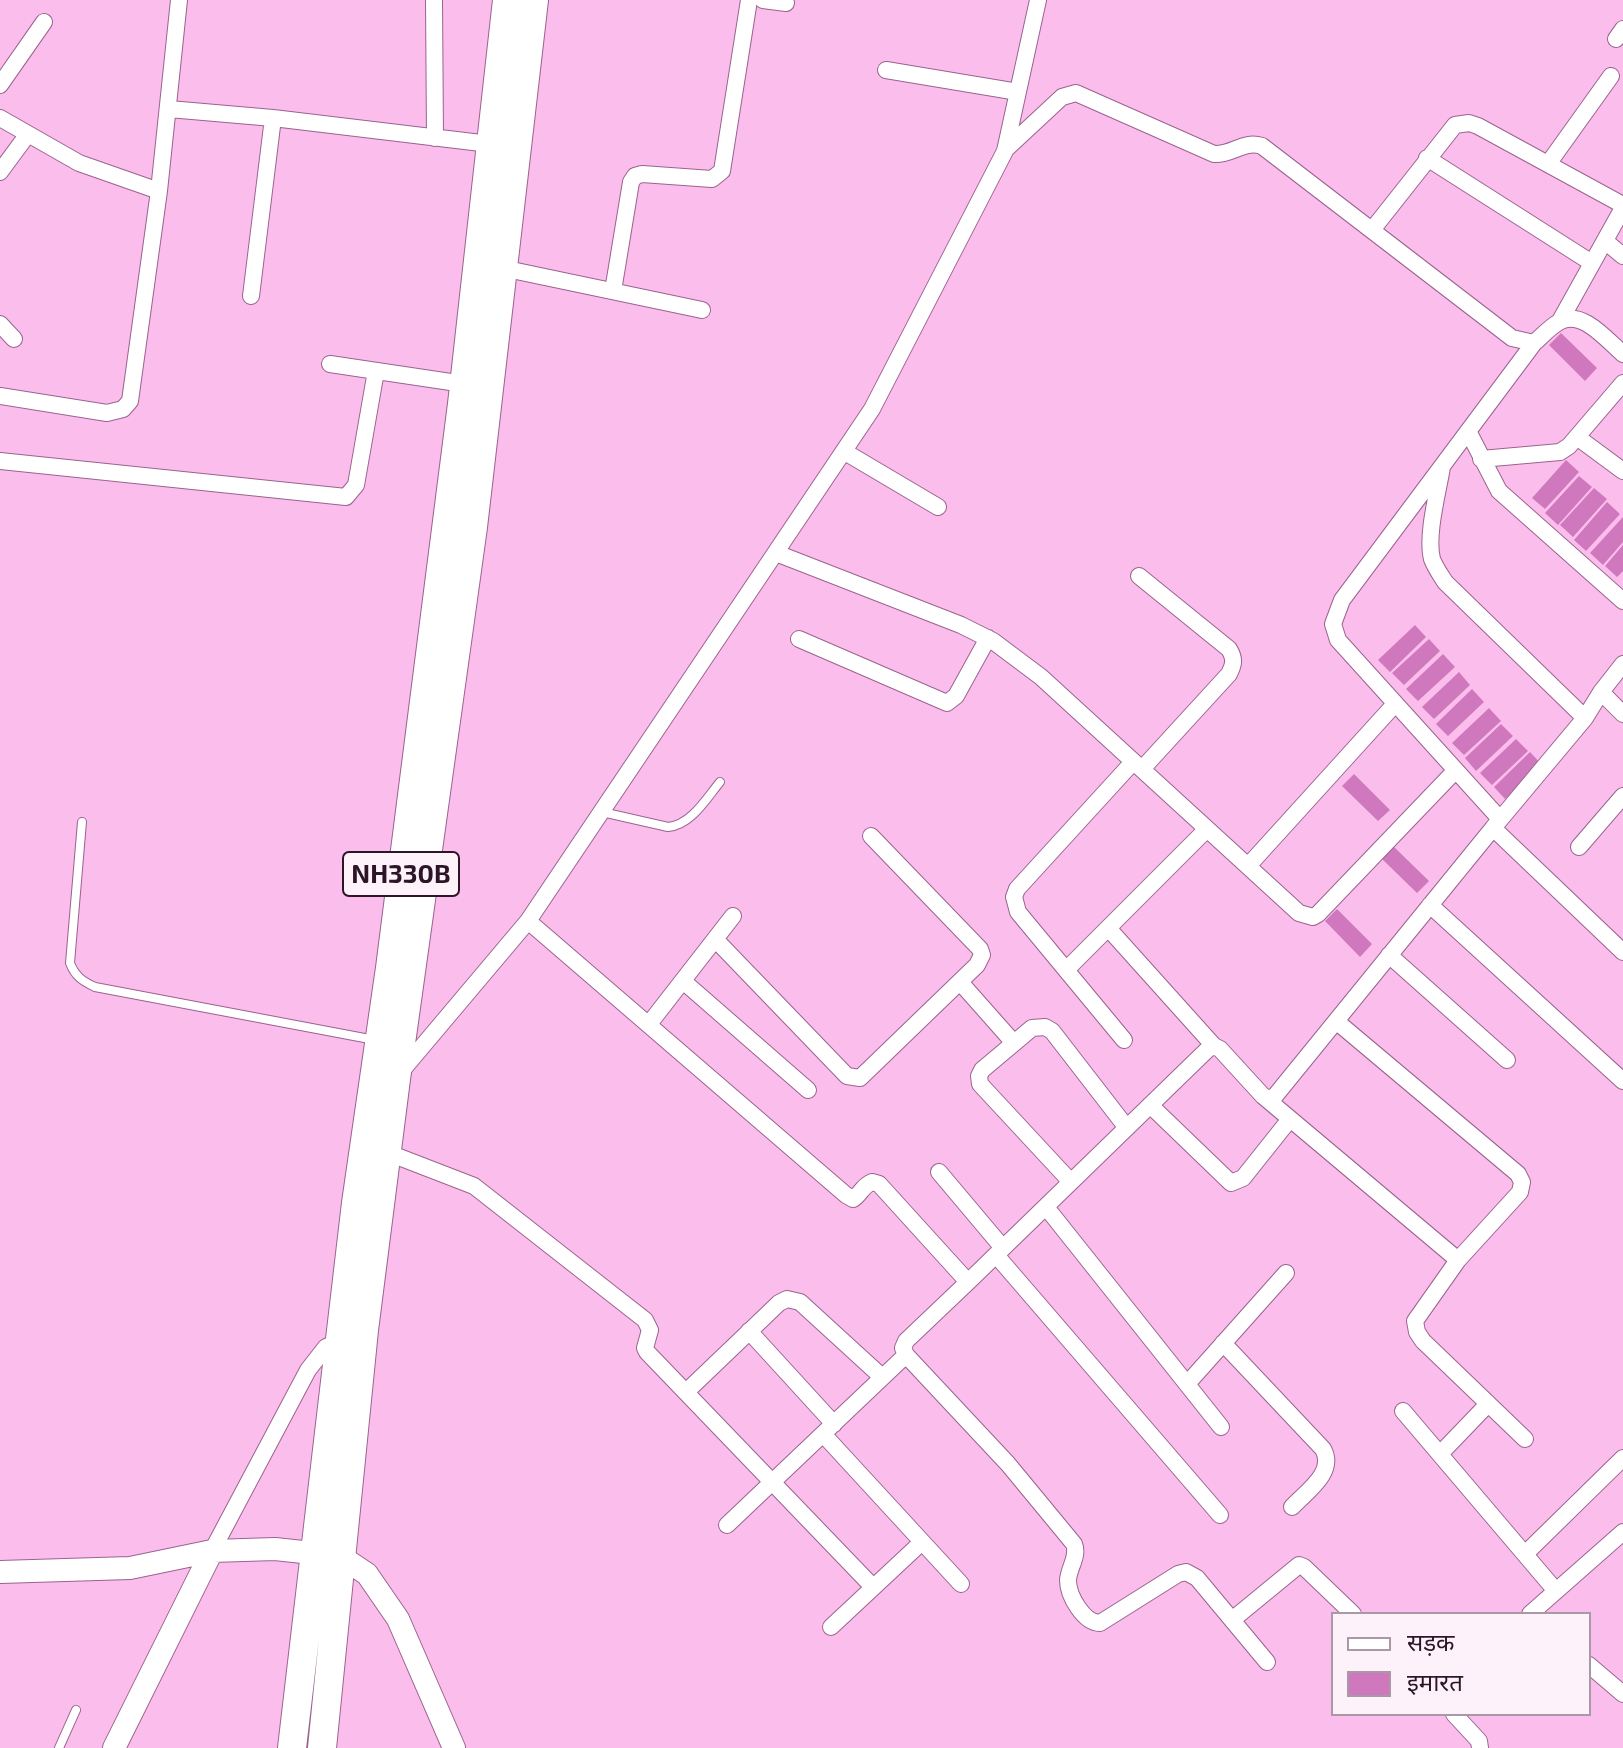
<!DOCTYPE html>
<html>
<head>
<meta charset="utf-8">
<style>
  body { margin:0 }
  #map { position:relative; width:1623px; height:1748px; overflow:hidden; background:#fbbeec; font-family:"Exo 2","Noto Sans Devanagari",sans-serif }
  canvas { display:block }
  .legend { position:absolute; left:1331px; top:1612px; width:260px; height:104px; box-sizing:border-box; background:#fdf1fa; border:2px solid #a999a6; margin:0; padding:10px 14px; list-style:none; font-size:24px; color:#2b1527 }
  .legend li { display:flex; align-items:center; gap:16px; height:40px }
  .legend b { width:40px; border:2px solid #a999a6 }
</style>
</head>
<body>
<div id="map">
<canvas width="1623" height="1748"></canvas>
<ul class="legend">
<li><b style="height:10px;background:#fff"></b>सड़क</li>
<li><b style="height:22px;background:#cf78bd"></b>इमारत</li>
</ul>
</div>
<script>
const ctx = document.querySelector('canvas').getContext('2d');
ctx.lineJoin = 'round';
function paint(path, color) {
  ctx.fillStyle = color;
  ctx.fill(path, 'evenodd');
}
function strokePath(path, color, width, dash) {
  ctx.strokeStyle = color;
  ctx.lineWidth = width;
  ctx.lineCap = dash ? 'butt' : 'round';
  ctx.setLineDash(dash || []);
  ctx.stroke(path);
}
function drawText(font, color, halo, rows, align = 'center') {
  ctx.font = font + ' "Exo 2",sans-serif';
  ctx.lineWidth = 6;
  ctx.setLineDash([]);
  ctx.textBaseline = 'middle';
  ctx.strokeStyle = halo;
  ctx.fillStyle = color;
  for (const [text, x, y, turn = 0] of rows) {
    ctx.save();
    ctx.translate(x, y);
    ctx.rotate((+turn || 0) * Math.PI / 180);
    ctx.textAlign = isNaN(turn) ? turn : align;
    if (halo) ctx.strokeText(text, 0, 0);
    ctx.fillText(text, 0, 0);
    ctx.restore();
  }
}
paint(new Path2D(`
  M 1561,333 L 1597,368 L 1585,381 L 1549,345 Z
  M 1566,460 L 1579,472 L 1545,509 L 1532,498 Z
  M 1579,476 L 1592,487 L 1558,525 L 1545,513 Z
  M 1594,488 L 1607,499 L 1573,537 L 1560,525 Z
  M 1607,502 L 1620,514 L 1586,551 L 1574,540 Z
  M 1623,517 L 1623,542 L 1603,565 L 1590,553 Z
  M 1623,545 L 1623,571 L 1617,577 L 1605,566 Z
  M 1415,625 L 1426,637 L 1390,672 L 1378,660 Z
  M 1429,639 L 1440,651 L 1404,685 L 1392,673 Z
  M 1443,654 L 1455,667 L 1418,701 L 1406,689 Z
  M 1459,672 L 1470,685 L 1434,719 L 1422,707 Z
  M 1472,689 L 1484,702 L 1448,736 L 1436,724 Z
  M 1489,708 L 1501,721 L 1464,755 L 1452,743 Z
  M 1501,724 L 1513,736 L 1476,771 L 1465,758 Z
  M 1516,739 L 1528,751 L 1492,785 L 1480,773 Z
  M 1530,752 L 1542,765 L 1505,799 L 1494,787 Z
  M 1354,774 L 1390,810 L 1378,821 L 1342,786 Z
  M 1393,846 L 1429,881 L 1417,893 L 1381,858 Z
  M 1337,909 L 1372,944 L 1360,957 L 1325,921 Z`), '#cf78bd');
const lane = new Path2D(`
  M 602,812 L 668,827 C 691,825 706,799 720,782
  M 82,822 L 70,963 C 75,976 82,981 95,987 L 375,1040
  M 59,1748 L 76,1710`);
const street = new Path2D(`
  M 434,0 L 435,138
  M 763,0 L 786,3
  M 1616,39 L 1623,29
  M 886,70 L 1018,92
  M 0,85 L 44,22
  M 169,109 L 273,118 L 498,145
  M 0,118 L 79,163 L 159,191
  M 1005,150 L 1062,97 L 1076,93 L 1214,154 C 1233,155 1243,140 1262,146 L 1512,338 L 1534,343 C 1542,336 1550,327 1559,322 C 1581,308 1607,340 1623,354
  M 1427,158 L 1592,263
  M 1548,164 L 1611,76
  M 0,172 L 28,134
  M 1372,230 L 1455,125 L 1469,123 L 1478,126 L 1623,205
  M 1605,241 L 1623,256
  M 502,268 L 702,310
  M 613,291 L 631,182 L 635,176 L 642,174 L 712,179 L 722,171 L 749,0
  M 251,296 L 273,118
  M 1560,321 L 1623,208
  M 0,324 L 14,339
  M 330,364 L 464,384
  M 0,396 L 107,413 L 123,409 L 130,401 L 159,191 L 179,0
  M 1468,431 L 1499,491 L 1623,601
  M 1577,437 L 1623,471
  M 845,452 L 938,507
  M 1481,459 L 1560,452 L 1569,446 L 1623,383
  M 0,461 L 346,497 L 356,485 L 376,371
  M 1442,467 C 1438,492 1426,535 1432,559 C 1435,567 1440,574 1445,582 L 1585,718
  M 776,553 L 961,625 L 993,641 L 1041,677 L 1299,913 L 1313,917 L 1318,914 L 1455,771
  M 1139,576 L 1229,649 C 1235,659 1234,664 1229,674 L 1142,769
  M 799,639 L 947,703 L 956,696 L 988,638
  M 1623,664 L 1601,692 L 1585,718 L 1493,828 L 1623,952
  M 1601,692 L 1623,714
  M 1500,819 L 1338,640 L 1333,624 L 1342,600 L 1534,343
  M 1579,847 L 1623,796
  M 1248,866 L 1395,704
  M 1430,905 L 1623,1081
  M 528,921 L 846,1195 L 853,1199 C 861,1194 862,1186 872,1182 L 879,1184 L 968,1282 L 1208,1049 L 1214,1046 L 1220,1049 L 1263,1096 L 1269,1099 L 1275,1096 L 1493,828
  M 1108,928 L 1214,1046
  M 715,939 L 847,1076 L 860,1078 L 977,965 L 982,955 L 980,949 L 871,836
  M 1389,955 L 1507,1060
  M 1066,970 L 1207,829
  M 683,981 L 808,1090
  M 960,982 L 1014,1043
  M 1336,1021 L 1518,1174 L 1522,1182 L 1520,1192 L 1458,1260 L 1415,1321 L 1417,1332 L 1423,1341 L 1525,1439
  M 649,1024 L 733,916
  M 1124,1040 L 1018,912 L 1014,897 L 1017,889 L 1133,762
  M 399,1074 L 528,921 L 872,409 L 1005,151 L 1038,0
  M 1263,1096 L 1458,1260
  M 1150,1105 L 1231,1183 L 1243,1178 L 1290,1119
  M 386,1152 L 474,1186 L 645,1320 L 650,1330 L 645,1348 L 647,1352 L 873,1587
  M 939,1172 L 1003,1248
  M 1071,1182 L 980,1084 L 979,1076 L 982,1070 L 1032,1028 L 1045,1027 L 1052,1031 L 1127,1128
  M 1046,1207 L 1221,1427
  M 996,1255 L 1220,1515
  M 968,1282 L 906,1341 L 903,1348 L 906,1355 L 1008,1464 L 1074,1544 C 1079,1556 1069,1567 1068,1580 C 1068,1596 1084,1623 1100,1623 L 1178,1574 L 1186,1572 L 1197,1578 L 1267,1662
  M 749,1331 L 834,1424
  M 1223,1343 L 1323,1449 C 1336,1472 1307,1491 1292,1507
  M 1187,1384 L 1286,1273
  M 687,1391 L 779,1303 L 787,1299 L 800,1302 L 882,1377
  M 1403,1411 L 1556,1591
  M 823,1434 L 961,1584
  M 1440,1454 L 1488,1404
  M 727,1525 L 906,1355
  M 212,1551 L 308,1370 L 326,1347 L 340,1341
  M 1525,1554 L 1623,1458
  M 1530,1614 L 1623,1532
  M 1232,1620 L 1299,1565 L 1304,1567 L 1353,1614
  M 831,1627 L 922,1542
  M 1589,1665 L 1623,1694
  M 1454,1714 L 1479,1741 L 1480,1748`);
const secondary = new Path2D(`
  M 0,1572 L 130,1568 L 212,1551 L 275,1549 L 340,1556 L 367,1574 L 398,1619 L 454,1748
  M 114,1748 L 212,1551`);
const highway = new Path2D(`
  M 292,1748 L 356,1203 L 390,968 L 462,404 L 507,0
  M 322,1748 L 364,1330 L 396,1079 L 473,527 L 534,0`);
strokePath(lane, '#9a638e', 10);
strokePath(street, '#9a638e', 18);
strokePath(secondary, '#9a638e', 24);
strokePath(highway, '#9a638e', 30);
strokePath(lane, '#fff', 8);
strokePath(street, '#fff', 16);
strokePath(secondary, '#fff', 22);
strokePath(highway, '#fff', 28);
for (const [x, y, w] of [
  [401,874,116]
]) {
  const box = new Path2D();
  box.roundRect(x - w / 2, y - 22, w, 44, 6);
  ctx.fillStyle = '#fdf1fa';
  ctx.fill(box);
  strokePath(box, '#2b1527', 2);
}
drawText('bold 26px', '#2b1527', null, [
  ["NH330B",401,874]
]);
</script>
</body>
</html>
